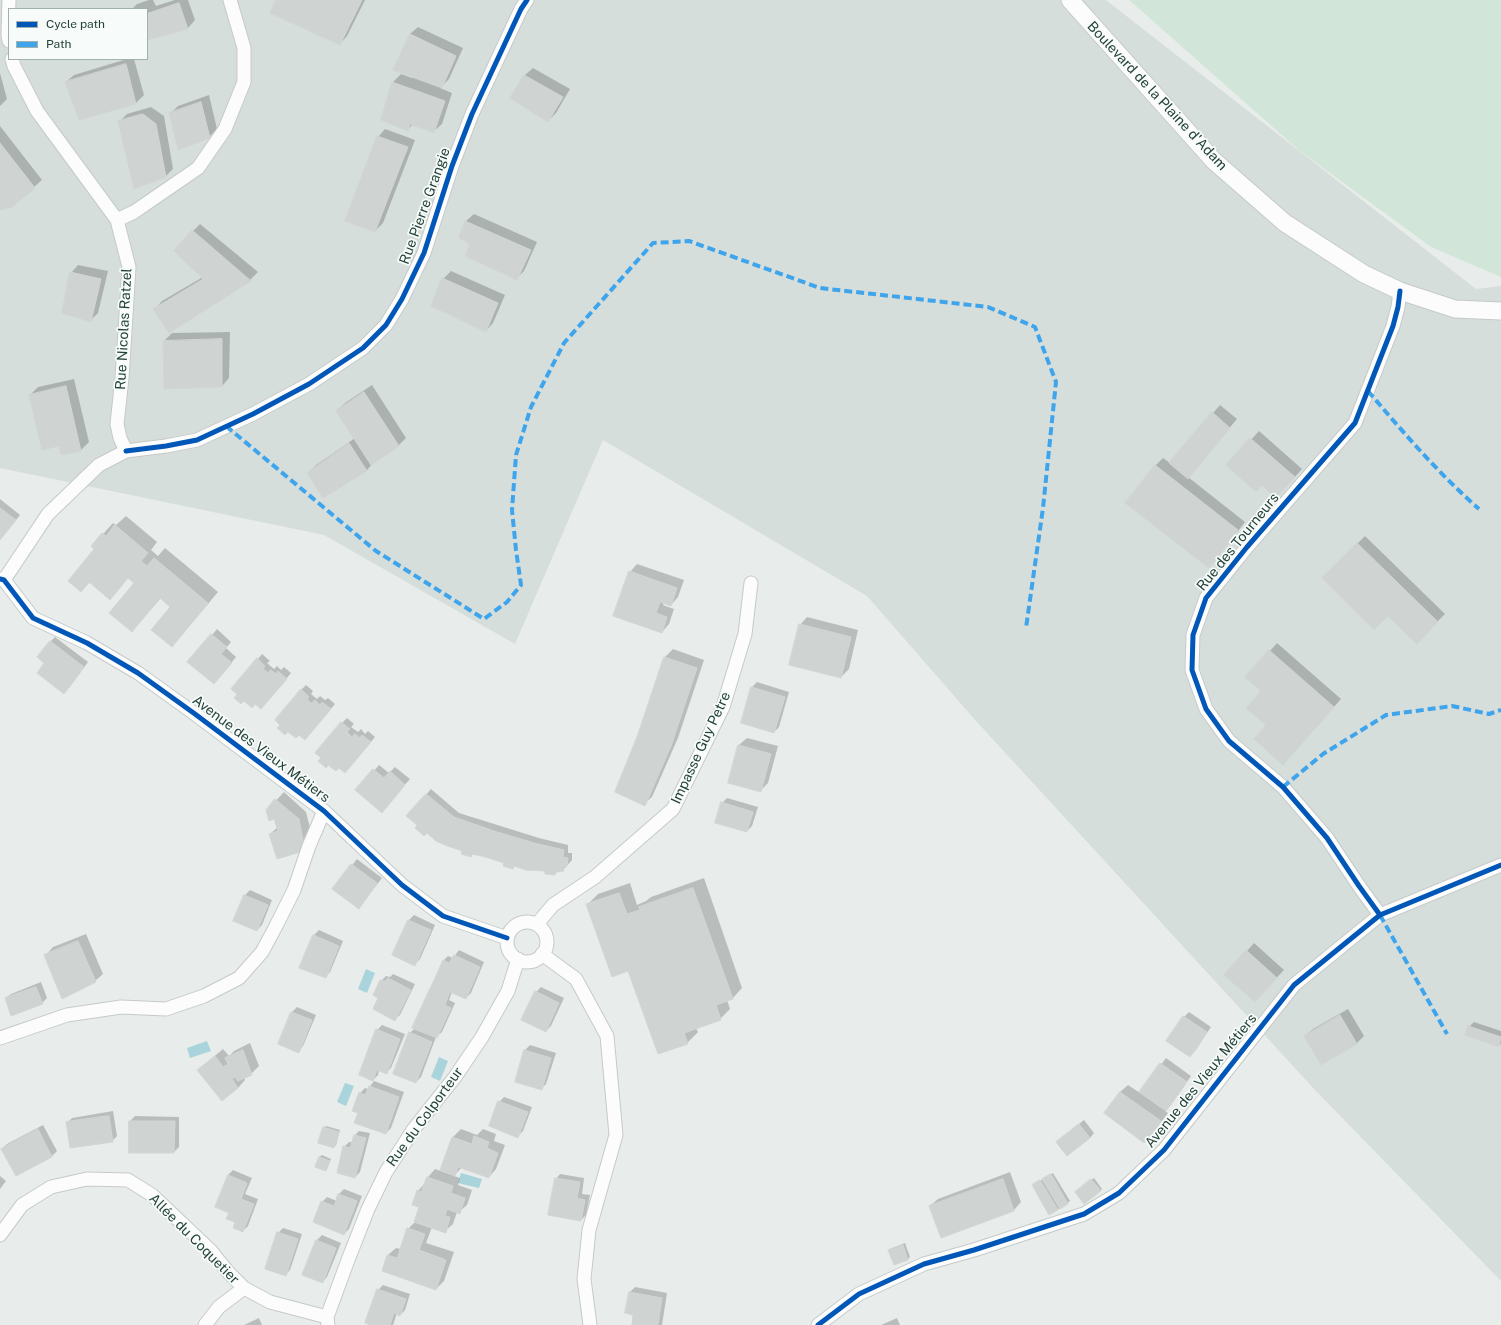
<!DOCTYPE html>
<html>
<head>
<meta charset="utf-8">
<style>
  body { margin:0 }
  #map { position:relative; width:1501px; height:1325px; overflow:hidden; background:#e8edeb; font-family:"Public Sans",sans-serif }
  canvas { display:block }
  .legend { position:absolute; left:8px; top:8px; width:140px; height:52px; box-sizing:border-box; background:#f7fbf9; border:1px solid #a3b1ad; margin:0; padding:5px 7px; list-style:none; font-size:12px; color:#24423a }
  .legend li { display:flex; align-items:center; gap:8px; height:20px }
  .legend b { width:20px; border:1px solid #a3b1ad }
</style>
</head>
<body>
<div id="map">
<canvas width="1501" height="1325"></canvas>
<ul class="legend">
<li><b style="height:5px;background:#0057b8"></b>Cycle path</li>
<li><b style="height:5px;background:#3ea4ec"></b>Path</li>
</ul>
</div>
<script>
const ctx = document.querySelector('canvas').getContext('2d');
ctx.lineJoin = 'round';
function paint(path, color) {
  ctx.fillStyle = color;
  ctx.fill(path, 'evenodd');
}
function strokePath(path, color, width, dash) {
  ctx.strokeStyle = color;
  ctx.lineWidth = width;
  ctx.lineCap = dash ? 'butt' : 'round';
  ctx.setLineDash(dash || []);
  ctx.stroke(path);
}
function drawText(font, color, halo, rows, align = 'center') {
  ctx.font = font + ' "Public Sans",sans-serif';
  ctx.lineWidth = 3.5;
  ctx.setLineDash([]);
  ctx.textBaseline = 'middle';
  ctx.strokeStyle = halo;
  ctx.fillStyle = color;
  for (const [text, x, y, turn = 0] of rows) {
    ctx.save();
    ctx.translate(x, y);
    ctx.rotate((+turn || 0) * Math.PI / 180);
    ctx.textAlign = isNaN(turn) ? turn : align;
    if (halo) ctx.strokeText(text, 0, 0);
    ctx.fillText(text, 0, 0);
    ctx.restore();
  }
}
paint(new Path2D(`
  M 0,0 L 1106,0 L 1476,289 L 1501,286 L 1501,1281 L 1315,1090 L 976,721 L 867,596 L 603,440 L 515,644 L 324,535 L 0,468 ZM 9,9 L 147,9 L 147,59 L 9,59 Z`), '#d6dedb');
paint(new Path2D(`
  M 1129,0 L 1501,0 L 1501,277 L 1431,247 L 1301,152 Z`), '#d1e6d8');
paint(new Path2D(`
  M 366,969 L 375,973 L 367,993 L 358,989 Z
  M 207,1041 L 211,1051 L 190,1058 L 187,1048 Z
  M 439,1057 L 448,1061 L 440,1081 L 431,1077 Z
  M 345,1083 L 354,1086 L 346,1106 L 337,1102 Z
  M 461,1173 L 482,1179 L 479,1188 L 458,1183 Z`), '#a9d4db');
paint(new Path2D(`
  M 149,0 L 153,0 L 156,6 L 175,0 L 188,0 L 195,20 L 188,28 L 147,39 L 147,9 L 132,9 L 137,4 Z
  M 277,0 L 365,0 L 347,36 L 340,44 Z
  M 418,27 L 463,48 L 449,79 L 440,88 L 452,93 L 442,124 L 434,131 L 413,124 L 407,130 L 382,120 L 393,82 L 401,74 L 412,78 L 410,34 Z
  M 127,59 L 134,59 L 144,95 L 136,103 L 80,119 L 66,82 L 74,75 Z
  M 533,68 L 570,89 L 556,113 L 548,121 L 512,97 L 525,75 Z
  M 0,73 L 7,99 L 0,106 Z
  M 209,95 L 217,129 L 209,137 L 170,114 L 178,106 Z
  M 151,107 L 164,116 L 173,169 L 165,177 L 119,122 L 127,114 Z
  M 0,126 L 42,180 L 34,187 L 0,209 Z
  M 385,129 L 415,140 L 383,223 L 375,231 L 378,137 Z
  M 474,214 L 537,242 L 524,271 L 516,279 L 472,244 L 460,238 L 466,221 Z
  M 200,224 L 258,272 L 250,280 L 169,332 L 155,309 L 162,301 L 203,277 L 193,231 Z
  M 78,265 L 108,271 L 98,313 L 90,321 L 71,273 Z
  M 451,271 L 505,295 L 493,323 L 486,331 L 443,279 Z
  M 230,332 L 229,378 L 222,386 L 164,341 L 172,333 Z
  M 74,379 L 89,442 L 81,450 L 62,454 L 59,445 L 30,395 L 38,387 Z
  M 372,385 L 406,438 L 398,446 L 374,462 L 367,470 L 323,497 L 308,473 L 316,465 L 355,438 L 337,411 L 345,403 Z
  M 1220,405 L 1237,419 L 1188,477 L 1245,522 L 1216,559 L 1209,567 L 1155,466 L 1163,458 L 1170,463 Z
  M 1259,431 L 1302,469 L 1284,489 L 1262,484 L 1228,465 Z
  M 0,499 L 20,515 L 0,540 Z
  M 126,516 L 157,542 L 151,550 L 158,556 L 165,548 L 218,592 L 182,635 L 172,646 L 172,606 L 161,598 L 132,631 L 135,583 L 129,577 L 110,598 L 90,582 L 81,591 L 96,549 L 92,546 L 113,523 L 116,525 Z
  M 1365,536 L 1445,614 L 1417,642 L 1388,614 L 1323,578 Z
  M 637,564 L 684,580 L 678,597 L 671,605 L 664,602 L 663,605 L 674,609 L 669,624 L 662,632 L 630,572 Z
  M 807,617 L 858,630 L 849,669 L 841,677 L 800,625 Z
  M 217,629 L 231,642 L 226,648 L 236,657 L 219,678 L 189,662 Z
  M 55,637 L 88,662 L 69,688 L 46,663 L 50,642 Z
  M 1277,643 L 1341,699 L 1283,764 L 1267,725 L 1262,691 L 1270,651 Z
  M 673,649 L 704,660 L 678,738 L 652,797 L 644,804 L 639,736 L 665,657 Z
  M 262,654 L 270,661 L 267,663 L 274,669 L 277,666 L 281,670 L 284,667 L 291,673 L 266,703 L 255,703 L 252,706 L 244,700 L 258,659 Z
  M 757,682 L 789,692 L 779,727 L 774,732 L 742,722 L 752,687 Z
  M 306,685 L 313,691 L 311,694 L 317,699 L 320,696 L 325,700 L 328,698 L 335,704 L 310,733 L 299,734 L 296,737 L 288,730 L 301,690 Z
  M 347,718 L 354,724 L 351,727 L 358,732 L 361,729 L 365,734 L 368,731 L 375,737 L 350,767 L 322,758 L 342,723 Z
  M 747,738 L 778,746 L 768,783 L 760,791 L 729,782 L 739,745 Z
  M 379,765 L 389,773 L 395,767 L 410,779 L 386,806 L 357,790 Z
  M 431,789 L 459,813 L 539,838 L 568,845 L 568,853 L 572,853 L 572,860 L 563,870 L 558,870 L 555,874 L 546,870 L 515,865 L 513,868 L 505,862 L 473,854 L 471,856 L 463,850 L 419,825 L 408,815 Z
  M 284,792 L 306,812 L 312,836 L 308,844 L 270,834 L 278,827 L 275,818 L 267,810 Z
  M 727,798 L 758,807 L 752,826 L 747,831 L 722,803 Z
  M 357,859 L 382,878 L 359,908 L 333,889 Z
  M 704,878 L 742,988 L 732,999 L 727,1000 L 730,1009 L 720,1019 L 696,1028 L 698,1032 L 687,1043 L 629,970 L 587,905 L 598,894 L 630,883 L 637,905 L 646,901 L 651,897 Z
  M 250,890 L 272,900 L 262,925 L 257,930 L 235,920 L 245,895 Z
  M 414,915 L 435,925 L 420,959 L 415,964 L 409,920 Z
  M 319,930 L 343,941 L 330,972 L 325,977 L 314,935 Z
  M 86,934 L 103,974 L 95,981 L 46,955 L 53,947 Z
  M 1254,943 L 1284,970 L 1262,993 L 1247,951 Z
  M 459,950 L 484,962 L 471,993 L 466,998 L 452,992 L 449,1000 L 455,1003 L 442,1032 L 436,1037 L 421,1077 L 416,1082 L 410,1033 L 415,1028 L 443,961 L 448,956 L 453,958 Z
  M 393,974 L 415,984 L 400,1015 L 395,1019 L 380,998 L 381,981 L 386,976 L 390,977 Z
  M 41,982 L 47,998 L 42,1003 L 6,998 L 11,994 Z
  M 541,987 L 564,998 L 551,1026 L 546,1031 L 536,992 Z
  M 297,1007 L 316,1015 L 303,1046 L 299,1051 L 292,1012 Z
  M 1348,1009 L 1364,1036 L 1356,1044 L 1305,1036 L 1313,1029 Z
  M 1189,1012 L 1211,1027 L 1195,1051 L 1190,1056 L 1184,1017 Z
  M 1474,1022 L 1501,1031 L 1501,1044 L 1499,1046 L 1469,1027 Z
  M 382,1025 L 405,1034 L 391,1068 L 386,1073 L 379,1070 L 378,1075 L 373,1080 L 377,1030 Z
  M 250,1043 L 259,1066 L 251,1074 L 244,1078 L 245,1080 L 238,1088 L 198,1070 L 223,1049 L 229,1056 L 234,1051 Z
  M 530,1045 L 556,1053 L 546,1084 L 541,1089 L 525,1050 Z
  M 1166,1058 L 1191,1076 L 1171,1105 L 1165,1111 L 1168,1113 L 1152,1134 L 1144,1142 L 1105,1113 L 1120,1092 L 1128,1085 L 1140,1093 Z
  M 374,1081 L 404,1092 L 391,1128 L 386,1133 L 359,1113 L 360,1093 L 365,1088 L 368,1089 Z
  M 504,1097 L 532,1107 L 523,1131 L 518,1136 L 499,1102 Z
  M 113,1111 L 117,1136 L 112,1141 L 67,1123 L 72,1118 Z
  M 135,1116 L 179,1117 L 179,1147 L 174,1152 L 130,1152 L 130,1121 Z
  M 1084,1120 L 1094,1133 L 1090,1138 L 1057,1142 Z
  M 43,1125 L 57,1151 L 52,1156 L 16,1175 L 2,1149 L 7,1144 Z
  M 326,1126 L 340,1130 L 336,1145 L 334,1147 L 323,1128 Z
  M 461,1129 L 477,1135 L 483,1129 L 496,1134 L 494,1141 L 505,1145 L 496,1169 L 489,1177 L 462,1167 L 454,1176 L 460,1178 L 458,1185 L 472,1190 L 467,1205 L 459,1212 L 457,1212 L 453,1224 L 445,1231 L 432,1227 L 426,1243 L 454,1252 L 444,1281 L 436,1289 L 383,1271 L 388,1255 L 396,1248 L 401,1249 L 408,1229 L 416,1221 L 420,1207 L 418,1191 L 425,1183 L 428,1177 L 435,1169 L 452,1175 L 452,1173 L 441,1169 L 453,1137 Z
  M 359,1131 L 370,1133 L 360,1172 L 355,1177 L 344,1147 L 349,1142 L 353,1142 L 354,1136 Z
  M 322,1155 L 331,1159 L 326,1170 L 319,1157 Z
  M 233,1170 L 252,1178 L 245,1194 L 258,1199 L 248,1226 L 243,1231 L 230,1212 L 228,1175 Z
  M 1010,1172 L 1021,1202 L 1014,1210 L 942,1236 L 930,1206 L 938,1199 Z
  M 1053,1173 L 1070,1201 L 1057,1210 L 1033,1185 Z
  M 560,1174 L 584,1178 L 582,1194 L 590,1195 L 586,1215 L 581,1220 L 556,1179 Z
  M 0,1176 L 6,1181 L 0,1189 Z
  M 1094,1178 L 1102,1189 L 1100,1191 L 1078,1190 Z
  M 344,1189 L 362,1196 L 349,1229 L 344,1234 L 322,1202 L 327,1197 L 337,1201 L 339,1194 Z
  M 283,1228 L 302,1234 L 290,1270 L 285,1275 L 278,1233 Z
  M 322,1235 L 341,1243 L 327,1277 L 322,1282 L 317,1240 Z
  M 905,1243 L 910,1257 L 908,1259 L 895,1264 L 890,1250 L 892,1248 Z
  M 383,1285 L 410,1294 L 405,1310 L 400,1315 L 397,1313 L 393,1325 L 374,1325 L 378,1290 Z
  M 635,1287 L 667,1293 L 662,1325 L 633,1325 L 634,1314 L 630,1292 Z
  M 259,1318 L 262,1325 L 244,1325 Z
  M 897,1318 L 900,1325 L 881,1325 Z`), '#0003');
const building = new Path2D(`
  M 276,0 L 362,0 L 340,45 L 270,13 Z
  M 179,3 L 188,29 L 147,40 L 147,11 L 148,13 Z
  M 410,34 L 456,56 L 442,88 L 393,70 Z
  M 126,64 L 136,104 L 79,120 L 65,82 Z
  M 524,75 L 563,97 L 548,122 L 510,98 Z
  M 392,82 L 445,101 L 434,133 L 410,124 L 408,131 L 381,120 Z
  M 201,102 L 210,138 L 178,150 L 169,113 Z
  M 143,114 L 156,124 L 166,177 L 134,189 L 118,121 Z
  M 377,136 L 408,147 L 375,232 L 345,221 Z
  M 0,143 L 35,188 L 12,207 L 0,210 Z
  M 465,221 L 531,250 L 517,280 L 465,256 L 470,244 L 459,238 Z
  M 192,230 L 251,281 L 169,333 L 153,309 L 203,279 L 174,251 Z
  M 70,272 L 101,279 L 91,322 L 62,313 Z
  M 442,278 L 498,303 L 486,332 L 431,306 Z
  M 222,339 L 222,387 L 164,389 L 163,341 Z
  M 66,386 L 81,451 L 61,455 L 59,446 L 42,450 L 29,395 Z
  M 364,392 L 399,446 L 371,465 L 336,411 Z
  M 1212,412 L 1230,428 L 1188,479 L 1169,463 Z
  M 1250,438 L 1295,477 L 1276,498 L 1262,485 L 1256,492 L 1226,465 Z
  M 349,443 L 367,471 L 323,498 L 307,473 Z
  M 1155,465 L 1238,530 L 1209,568 L 1125,503 Z
  M 0,508 L 16,520 L 0,540 Z
  M 115,525 L 148,553 L 141,561 L 147,566 L 154,558 L 208,603 L 172,647 L 151,630 L 170,607 L 160,598 L 132,632 L 109,613 L 134,583 L 128,578 L 110,600 L 89,582 L 81,592 L 68,581 L 94,549 L 91,546 L 102,533 L 106,536 Z
  M 1357,543 L 1438,622 L 1417,644 L 1388,616 L 1374,630 L 1322,578 Z
  M 629,571 L 677,588 L 671,606 L 660,602 L 656,613 L 667,617 L 662,633 L 613,616 Z
  M 799,624 L 851,637 L 841,678 L 789,665 Z
  M 211,634 L 227,647 L 221,654 L 232,663 L 214,684 L 187,662 Z
  M 50,641 L 84,667 L 64,694 L 37,673 L 44,663 L 37,657 Z
  M 1269,650 L 1334,707 L 1283,765 L 1254,739 L 1266,725 L 1246,708 L 1261,691 L 1245,677 Z
  M 664,657 L 697,668 L 671,746 L 638,735 Z
  M 257,658 L 265,666 L 263,669 L 268,673 L 241,704 L 234,698 L 237,694 L 231,689 Z
  M 271,670 L 276,674 L 278,671 L 287,679 L 261,709 L 255,704 L 252,708 L 244,701 Z
  M 751,687 L 785,697 L 774,733 L 741,723 Z
  M 301,689 L 309,697 L 307,699 L 312,704 L 285,735 L 277,728 L 280,725 L 275,720 Z
  M 315,700 L 320,705 L 322,702 L 331,709 L 305,740 L 299,735 L 296,738 L 288,732 Z
  M 341,722 L 350,729 L 347,732 L 352,737 L 326,768 L 318,761 L 321,758 L 315,753 Z
  M 355,734 L 360,738 L 362,735 L 371,742 L 345,773 L 339,768 L 336,771 L 328,765 Z
  M 638,735 L 671,746 L 645,806 L 615,792 Z
  M 738,745 L 771,754 L 761,792 L 728,783 Z
  M 373,769 L 384,778 L 390,771 L 405,785 L 382,813 L 355,790 Z
  M 426,794 L 454,817 L 445,845 L 436,841 L 427,833 L 424,836 L 415,828 L 417,825 L 406,816 Z
  M 275,799 L 299,819 L 304,845 L 300,852 L 277,859 L 269,834 L 278,831 L 274,819 L 269,821 L 266,810 Z
  M 721,802 L 753,812 L 747,832 L 715,823 Z
  M 454,817 L 494,831 L 486,857 L 472,854 L 471,857 L 461,854 L 462,851 L 445,845 Z
  M 494,831 L 534,843 L 526,870 L 514,866 L 513,869 L 503,866 L 504,863 L 486,857 Z
  M 534,843 L 564,850 L 563,857 L 568,858 L 567,866 L 563,867 L 564,871 L 556,872 L 555,875 L 545,874 L 545,871 L 526,870 Z
  M 351,864 L 377,883 L 359,909 L 332,889 Z
  M 693,888 L 733,999 L 716,1005 L 721,1020 L 684,1033 L 688,1044 L 658,1054 L 628,971 L 612,977 L 586,904 L 619,893 L 627,914 L 640,910 L 639,907 Z
  M 244,895 L 268,905 L 257,931 L 233,921 Z
  M 408,920 L 431,930 L 415,966 L 392,955 Z
  M 313,935 L 339,946 L 326,978 L 299,968 Z
  M 78,941 L 96,982 L 62,999 L 44,955 Z
  M 1246,950 L 1277,978 L 1255,1002 L 1224,975 Z
  M 454,955 L 480,967 L 466,999 L 450,992 L 448,997 L 430,989 L 443,960 L 449,963 Z
  M 388,978 L 411,990 L 395,1021 L 373,1009 L 378,998 L 373,995 L 380,980 L 386,981 Z
  M 36,987 L 43,1004 L 11,1016 L 5,998 Z
  M 430,989 L 448,997 L 445,1005 L 451,1008 L 437,1038 L 412,1028 Z
  M 535,991 L 559,1003 L 546,1032 L 521,1020 Z
  M 291,1012 L 312,1020 L 299,1053 L 278,1044 Z
  M 1340,1015 L 1357,1044 L 1321,1065 L 1304,1036 Z
  M 1183,1016 L 1207,1032 L 1190,1057 L 1166,1041 Z
  M 1468,1026 L 1501,1037 L 1499,1047 L 1465,1035 Z
  M 376,1029 L 400,1039 L 387,1074 L 377,1070 L 373,1081 L 359,1075 Z
  M 409,1032 L 432,1042 L 416,1083 L 393,1074 Z
  M 243,1050 L 252,1075 L 238,1081 L 235,1077 L 232,1079 L 238,1088 L 222,1101 L 197,1070 L 215,1056 L 223,1067 L 228,1064 L 225,1058 Z
  M 524,1050 L 551,1058 L 542,1090 L 515,1082 Z
  M 1160,1063 L 1187,1082 L 1166,1111 L 1139,1092 Z
  M 369,1086 L 399,1097 L 386,1134 L 354,1123 L 358,1113 L 352,1111 L 359,1092 L 365,1095 Z
  M 1120,1092 L 1161,1121 L 1144,1143 L 1104,1113 Z
  M 498,1101 L 528,1112 L 518,1138 L 489,1126 Z
  M 109,1116 L 113,1142 L 70,1148 L 66,1122 Z
  M 129,1121 L 175,1121 L 174,1153 L 129,1153 Z
  M 1079,1124 L 1090,1138 L 1067,1156 L 1056,1142 Z
  M 323,1127 L 339,1132 L 334,1148 L 318,1143 Z
  M 38,1129 L 52,1157 L 16,1176 L 1,1149 Z
  M 354,1135 L 366,1138 L 355,1178 L 337,1173 L 343,1146 L 350,1148 Z
  M 474,1136 L 489,1142 L 487,1148 L 498,1153 L 489,1178 L 458,1167 L 455,1176 L 440,1170 L 452,1137 L 472,1144 Z
  M 319,1157 L 330,1161 L 326,1171 L 315,1167 Z
  M 1051,1174 L 1068,1204 L 1060,1209 L 1042,1179 Z
  M 228,1175 L 247,1183 L 241,1199 L 254,1204 L 243,1232 L 233,1228 L 235,1222 L 226,1219 L 229,1213 L 215,1207 Z
  M 427,1177 L 453,1186 L 451,1193 L 465,1198 L 460,1214 L 447,1209 L 445,1216 L 450,1217 L 446,1233 L 414,1222 L 419,1207 L 412,1205 L 417,1190 L 421,1192 Z
  M 555,1178 L 580,1182 L 577,1198 L 585,1200 L 581,1221 L 548,1215 Z
  M 1003,1179 L 1014,1211 L 941,1238 L 929,1206 Z
  M 1091,1179 L 1101,1191 L 1084,1204 L 1075,1192 Z
  M 1040,1180 L 1058,1210 L 1049,1215 L 1032,1185 Z
  M 338,1194 L 357,1201 L 344,1235 L 313,1222 L 321,1201 L 334,1206 Z
  M 407,1228 L 425,1234 L 419,1250 L 446,1260 L 436,1290 L 382,1271 L 387,1255 L 397,1258 Z
  M 277,1232 L 298,1239 L 286,1276 L 265,1269 Z
  M 316,1240 L 336,1248 L 323,1283 L 302,1275 Z
  M 903,1245 L 908,1260 L 894,1265 L 888,1250 Z
  M 377,1289 L 406,1299 L 400,1316 L 394,1313 L 390,1325 L 371,1325 L 365,1323 Z
  M 629,1292 L 662,1298 L 658,1325 L 632,1325 L 633,1315 L 625,1313 Z`);
paint(building, '#cfd4d2');
strokePath(building, '#d1d6d4', 1);
const minor = new Path2D(`
  M 9,0 L 8,35 L 9,41
  M 117,220 L 134,212 L 198,168 L 225,129 L 244,82 L 244,48 L 230,0
  M 126,451 L 166,446 L 197,440 L 253,414 L 309,384 L 363,348 L 386,325 L 402,299 L 424,253 L 452,166 L 472,114 L 521,9 L 527,0
  M 0,579 L 4,580 L 33,618 L 87,643 L 138,673 L 195,714 L 324,811 L 402,885 L 443,916 L 507,938
  M 4,580 L 48,514 L 99,465 L 126,451 L 120,438 L 117,424 L 122,378 L 129,267 L 117,220 L 37,111 L 14,66 L 12,59
  M 1380,915 L 1359,886 L 1327,838 L 1283,787 L 1229,741 L 1206,709 L 1192,670 L 1193,635 L 1206,598 L 1247,547 L 1355,423 L 1393,326 L 1398,307 L 1400,291
  M507 942a20 20 0 1 1 40 0a20 20 0 1 1-40 0Z
  M 537,924 L 553,905 L 595,877 L 673,809 L 723,707 L 745,634 L 751,583
  M 542,954 L 576,979 L 607,1036 L 616,1135 L 589,1230 L 584,1279 L 590,1325
  M 0,1038 L 67,1015 L 121,1007 L 166,1009 L 204,996 L 239,978 L 262,952 L 276,926 L 294,890 L 309,846 L 324,811
  M 0,1235 L 22,1205 L 51,1187 L 87,1179 L 128,1180 L 152,1195 L 211,1251 L 228,1272 L 244,1288 L 219,1307 L 205,1325
  M 244,1288 L 270,1302 L 327,1317
  M 328,1325 L 327,1317 L 348,1260 L 368,1209 L 386,1172 L 413,1130 L 455,1077 L 482,1037 L 508,991 L 518,959
  M 818,1325 L 859,1294 L 924,1264 L 974,1250 L 1084,1214 L 1119,1193 L 1164,1150 L 1294,985 L 1380,915 L 1501,865`);
const tertiary = new Path2D(`
  M 1070,0 L 1214,161 L 1285,223 L 1364,274 L 1400,291 L 1455,309 L 1501,311`);
strokePath(minor, '#c5cac8', 15);
strokePath(tertiary, '#c5cac8', 19);
strokePath(minor, '#fcfcfc', 13);
strokePath(tertiary, '#fcfcfc', 17);
strokePath(new Path2D(`
  M 1368,391 C 1403,432 1438,473 1479,509
  M 226,426 L 376,551 L 484,619 L 507,602 L 521,585 L 516,550 L 512,510 L 516,455 L 531,407 L 564,343 L 653,243 L 689,241 L 820,288 L 988,307 L 1035,327 L 1056,382 L 1043,508 L 1026,628
  M 1283,787 L 1323,754 L 1386,715 L 1452,706 L 1489,714 L 1501,710
  M 1380,915 L 1447,1034`), '#3ea4ec', 4, [8, 4]);
strokePath(new Path2D(`
  M 126,451 L 166,446 L 197,440 L 253,414 L 309,384 L 363,348 L 386,325 L 402,299 L 424,253 L 452,166 L 472,114 L 521,9 L 527,0
  M 0,579 L 4,580 L 33,618 L 87,643 L 138,673 L 195,714 L 324,811 L 402,885 L 443,916 L 507,938
  M 1380,915 L 1359,886 L 1327,838 L 1283,787 L 1229,741 L 1206,709 L 1192,670 L 1193,635 L 1206,598 L 1247,547 L 1355,423 L 1393,326 L 1398,307 L 1400,291
  M 818,1325 L 859,1294 L 924,1264 L 974,1250 L 1084,1214 L 1119,1193 L 1164,1150 L 1294,985 L 1380,915 L 1501,865`), '#0057b8', 5);
drawText('14px', '#24423a', '#f7fbf9', [
  ["Boulevard de la Plaine d'Adam",1157,96,47],
  ["Rue Pierre Grangie",425,206,-70],
  ["Rue Nicolas Ratzel",124,329,-87],
  ["Rue des Tourneurs",1238,542,-51],
  ["Impasse Guy Petre",701,748,-65],
  ["Avenue des Vieux Métiers",261,749,37],
  ["Avenue des Vieux Métiers",1201,1081,-51],
  ["Rue du Colporteur",425,1117,-54],
  ["Allée du Coquetier",194,1239,45]
]);
</script>
</body>
</html>
